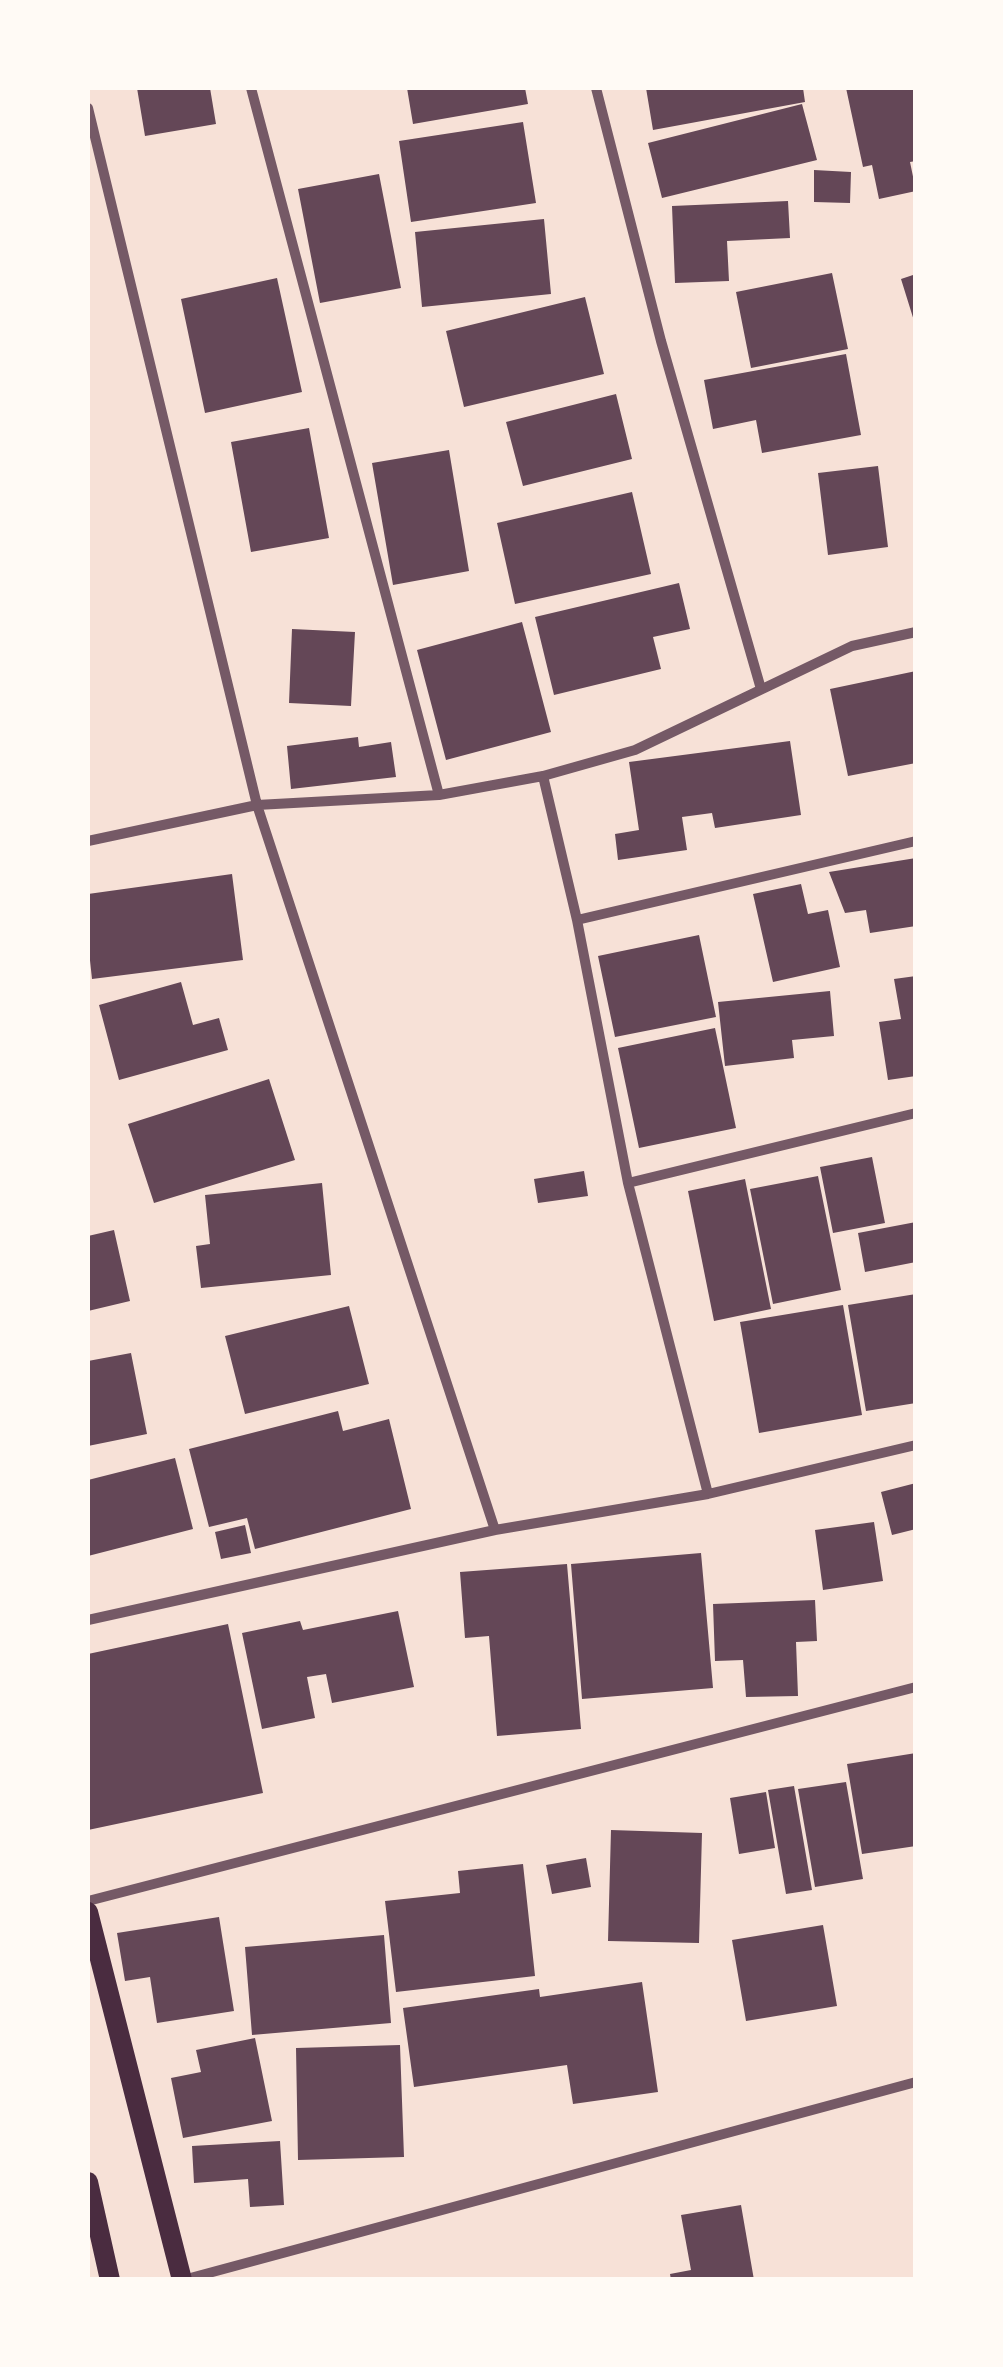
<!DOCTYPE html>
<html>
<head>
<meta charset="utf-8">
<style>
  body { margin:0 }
  #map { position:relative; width:1003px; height:2367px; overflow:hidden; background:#f7e1d7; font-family:"Space Grotesk",sans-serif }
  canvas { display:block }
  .frame { position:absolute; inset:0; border:90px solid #fffaf5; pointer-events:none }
</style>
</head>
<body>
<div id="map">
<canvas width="1003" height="2367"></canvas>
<div class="frame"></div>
</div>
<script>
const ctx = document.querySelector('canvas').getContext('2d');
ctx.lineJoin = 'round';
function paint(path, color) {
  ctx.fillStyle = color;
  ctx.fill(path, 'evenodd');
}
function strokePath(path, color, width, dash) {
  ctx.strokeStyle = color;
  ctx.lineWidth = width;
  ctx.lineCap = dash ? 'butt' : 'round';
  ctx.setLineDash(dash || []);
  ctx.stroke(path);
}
paint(new Path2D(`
  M 137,88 L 210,88 L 216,124 L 145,136 Z
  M 407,88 L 525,88 L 528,104 L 413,124 Z
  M 646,88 L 803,88 L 805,102 L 653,130 Z
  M 846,88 L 916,88 L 916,161 L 910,162 L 916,191 L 879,199 L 872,165 L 863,167 Z
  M 802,104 L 817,160 L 662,198 L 648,143 Z
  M 523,122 L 536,203 L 411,222 L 399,141 Z
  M 814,170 L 851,172 L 850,203 L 814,202 Z
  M 379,174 L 401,288 L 320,303 L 298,189 Z
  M 788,201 L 790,238 L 727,241 L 729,281 L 675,283 L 672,206 Z
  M 544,219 L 551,294 L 422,307 L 415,232 Z
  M 832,273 L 848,349 L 751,368 L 736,292 Z
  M 916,274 L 916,324 L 915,324 L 901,279 Z
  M 277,278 L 302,392 L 205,413 L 181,299 Z
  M 585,297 L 604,374 L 464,407 L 446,331 Z
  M 846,354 L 861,435 L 762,453 L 756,420 L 713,429 L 704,380 Z
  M 616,394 L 632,459 L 523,486 L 506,422 Z
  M 309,428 L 329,538 L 251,552 L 231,442 Z
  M 449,450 L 469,571 L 393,585 L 372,463 Z
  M 878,466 L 888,547 L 828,555 L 818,473 Z
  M 632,492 L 651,574 L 515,604 L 497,523 Z
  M 679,583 L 690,629 L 653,637 L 661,669 L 554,695 L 535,617 Z
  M 522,622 L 551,732 L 446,760 L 417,650 Z
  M 292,629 L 355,632 L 351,706 L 289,703 Z
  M 916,671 L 916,763 L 848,776 L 830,689 Z
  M 358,737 L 359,747 L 391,742 L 396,777 L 291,789 L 287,746 Z
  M 790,741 L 801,815 L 715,828 L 712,813 L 682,817 L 687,850 L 618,860 L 615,834 L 639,830 L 629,762 Z
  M 916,858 L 916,926 L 870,933 L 866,910 L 845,913 L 829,872 Z
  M 232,874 L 243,960 L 92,979 L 88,942 L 88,894 Z
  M 801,884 L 808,914 L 828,910 L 840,967 L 773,982 L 753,894 Z
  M 699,935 L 716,1017 L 615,1037 L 598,956 Z
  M 916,976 L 916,1076 L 888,1080 L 879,1022 L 901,1019 L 894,979 Z
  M 181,982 L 193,1025 L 219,1018 L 228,1050 L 119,1080 L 99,1005 Z
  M 830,991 L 834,1036 L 792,1040 L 794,1058 L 725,1066 L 718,1002 Z
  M 715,1028 L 736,1128 L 639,1148 L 618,1048 Z
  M 269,1079 L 295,1160 L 154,1203 L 128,1124 Z
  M 872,1157 L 885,1223 L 833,1233 L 820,1167 Z
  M 584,1171 L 588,1196 L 538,1203 L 534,1179 Z
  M 818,1176 L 841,1290 L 773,1304 L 750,1189 Z
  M 745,1179 L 771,1309 L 714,1321 L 688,1191 Z
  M 322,1183 L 331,1275 L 201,1288 L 196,1246 L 210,1244 L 205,1195 Z
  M 916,1222 L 916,1262 L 865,1272 L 858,1233 Z
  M 114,1230 L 130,1301 L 88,1311 L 88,1236 Z
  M 916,1294 L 916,1403 L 866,1411 L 848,1305 Z
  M 843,1305 L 862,1415 L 759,1433 L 740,1322 Z
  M 349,1306 L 369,1384 L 245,1414 L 225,1336 Z
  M 131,1353 L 147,1434 L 88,1446 L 88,1361 Z
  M 338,1411 L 343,1431 L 389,1419 L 411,1509 L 255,1549 L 247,1518 L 209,1527 L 189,1449 Z
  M 175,1458 L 193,1529 L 88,1556 L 88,1480 Z
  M 916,1483 L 916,1529 L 892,1535 L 881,1492 Z
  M 874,1522 L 883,1581 L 823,1590 L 815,1530 Z
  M 245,1525 L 251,1553 L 221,1559 L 215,1532 Z
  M 701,1553 L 713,1688 L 582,1699 L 571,1564 Z
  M 567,1564 L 581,1729 L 497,1736 L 489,1636 L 465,1638 L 460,1572 Z
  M 815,1600 L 817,1641 L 796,1642 L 798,1696 L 746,1697 L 743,1660 L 715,1661 L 713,1604 Z
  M 398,1611 L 414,1687 L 332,1703 L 326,1674 L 307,1677 L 315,1718 L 262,1729 L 242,1633 L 300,1621 L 303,1630 Z
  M 228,1624 L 263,1793 L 88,1830 L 88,1654 Z
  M 916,1753 L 916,1846 L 862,1854 L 847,1764 Z
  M 846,1782 L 863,1879 L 815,1887 L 798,1789 Z
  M 794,1786 L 812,1890 L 786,1894 L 768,1790 Z
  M 766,1792 L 775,1848 L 739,1854 L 730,1798 Z
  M 611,1830 L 702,1833 L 699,1943 L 608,1941 Z
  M 586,1858 L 591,1887 L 552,1894 L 546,1865 Z
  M 523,1864 L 535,1976 L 396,1992 L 385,1901 L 460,1893 L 458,1871 Z
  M 219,1917 L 234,2011 L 157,2023 L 150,1977 L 125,1981 L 117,1933 Z
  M 823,1925 L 837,2006 L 746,2021 L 732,1940 Z
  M 384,1935 L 391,2023 L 252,2035 L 245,1947 Z
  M 642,1982 L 658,2092 L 573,2104 L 567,2065 L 414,2087 L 403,2008 L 539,1989 L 540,1997 Z
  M 255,2038 L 272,2121 L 183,2138 L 171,2078 L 201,2072 L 196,2050 Z
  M 400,2045 L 404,2157 L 298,2160 L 296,2048 Z
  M 280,2141 L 284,2205 L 250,2207 L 248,2179 L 194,2183 L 192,2146 Z
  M 741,2205 L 754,2280 L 671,2280 L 670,2274 L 691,2270 L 681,2215 Z`), '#644757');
strokePath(new Path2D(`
  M 251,88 L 439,795
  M 596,88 L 661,341 L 761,689
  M 88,108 L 257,805 L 495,1530
  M 543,776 L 577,920 L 628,1183 L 708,1494
  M 88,841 L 257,805 L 439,795 L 543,776 L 635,750 L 852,646 L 916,632
  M 577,920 L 916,841
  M 628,1183 L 916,1113
  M 88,1620 L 495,1530 L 708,1494 L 916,1445
  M 88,1901 L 916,1687
  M 183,2280 L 916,2082`), '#755966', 10);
strokePath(new Path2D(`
  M 88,1912 L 182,2280
  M 88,2182 L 110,2280`), '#4a2c40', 20);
</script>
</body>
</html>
